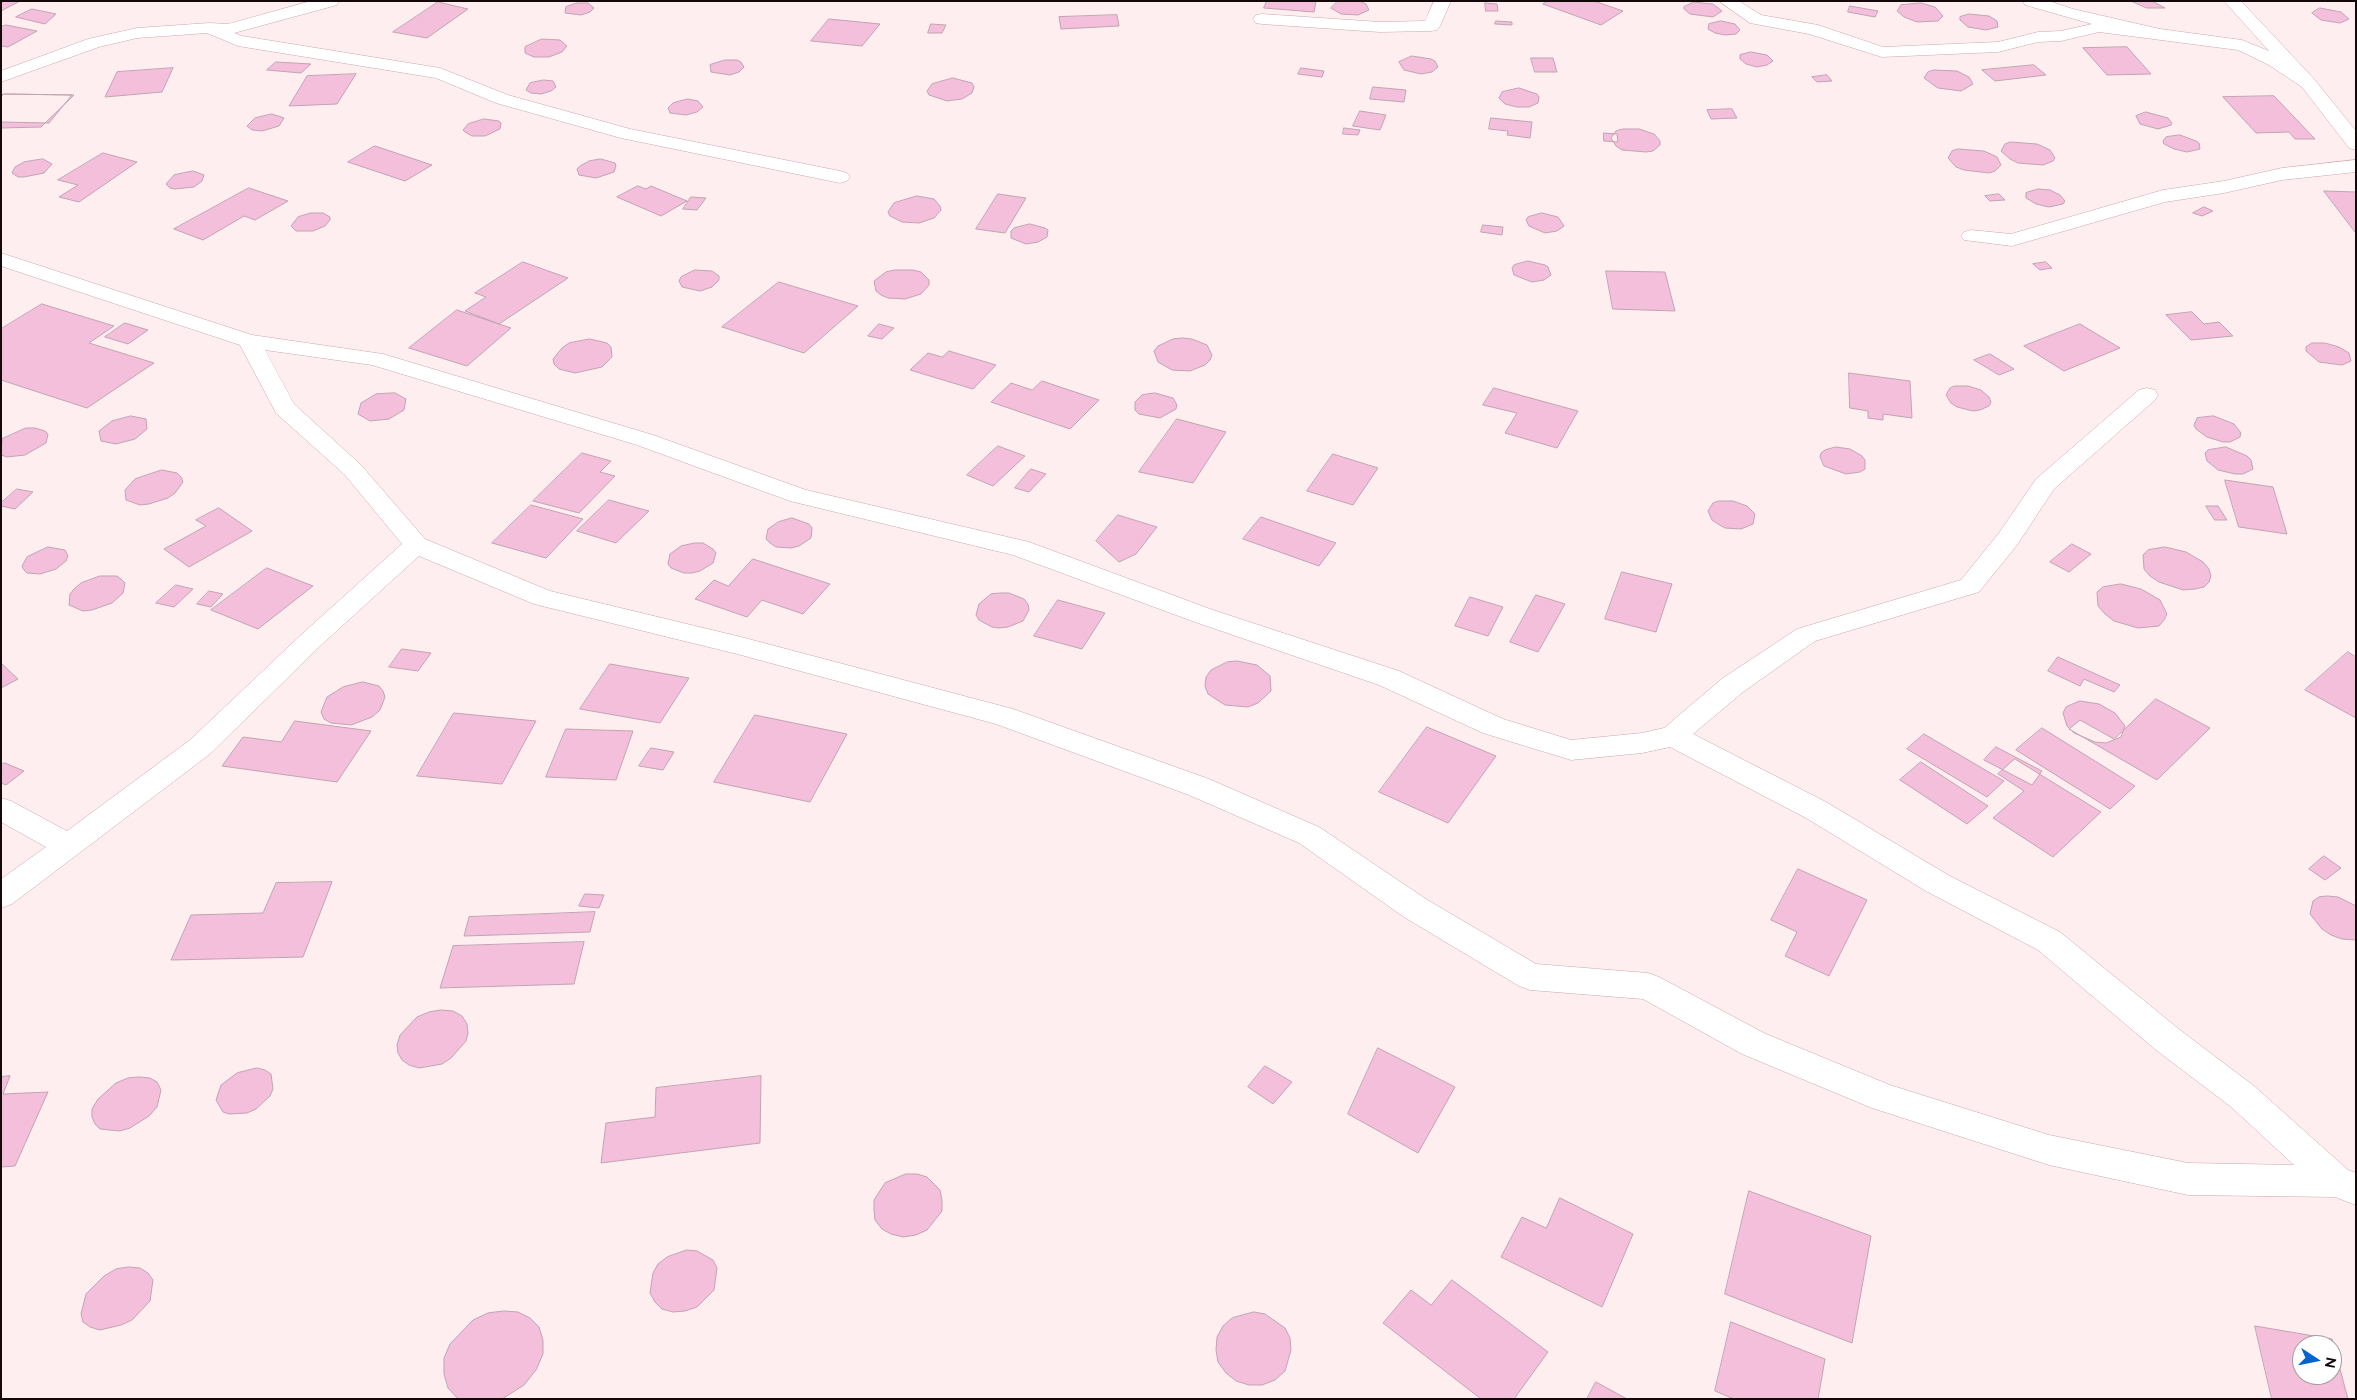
<!DOCTYPE html>
<html>
<head>
<meta charset="utf-8">
<style>
  body { margin:0 }
  #map { position:relative; width:2357px; height:1400px; overflow:hidden; background:#feeef0; font-family:Raleway,sans-serif }
  canvas { display:block }
  .frame { position:absolute; inset:0; border:2px solid #14080a; pointer-events:none }
  .north { position:absolute; left:2292px; top:1335px; width:50px; height:50px; box-sizing:border-box; background:#fff; border:1px solid #a19c9d; border-radius:50%; rotate:101deg; font-size:14px; font-weight:700; line-height:20px; text-align:center; color:#14080a }
  .north::after { content:''; display:block; margin:auto; width:18px; height:22px; background:#0365cd; clip-path:polygon(50% 0,100% 100%,50% 72%,0 100%) }
</style>
</head>
<body>
<div id="map">
<canvas width="2357" height="1400"></canvas>
<div class="frame"></div>
<div class="north">N</div>
</div>
<script>
const ctx = document.querySelector('canvas').getContext('2d');
ctx.lineJoin = 'round';
function paint(path, color) {
  ctx.fillStyle = color;
  ctx.fill(path, 'evenodd');
}
function strokePath(path, color, width, dash) {
  ctx.strokeStyle = color;
  ctx.lineWidth = width;
  ctx.lineCap = dash ? 'butt' : 'round';
  ctx.setLineDash(dash || []);
  ctx.stroke(path);
}
const building = new Path2D(`
  M 1,1 L 20,1 L 1,11 Z
  M 1267,1 L 1316,1 L 1314,12 L 1264,8 Z
  M 1338,1 L 1360,1 L 1366,4 L 1369,10 L 1358,15 L 1341,14 L 1331,8 Z
  M 1548,1 L 1594,1 L 1623,11 L 1601,25 L 1543,4 Z
  M 2131,1 L 2152,1 L 2165,8 L 2147,8 Z
  M 438,2 L 468,9 L 427,38 L 393,32 Z
  M 1694,2 L 1713,4 L 1722,11 L 1713,17 L 1690,14 L 1684,9 L 1684,7 Z
  M 577,3 L 588,3 L 594,8 L 590,12 L 581,15 L 565,13 L 566,7 Z
  M 1485,3 L 1497,4 L 1498,11 L 1486,11 Z
  M 1921,3 L 1935,7 L 1943,16 L 1938,21 L 1917,22 L 1904,17 L 1897,11 L 1901,5 Z
  M 1850,6 L 1878,11 L 1875,17 L 1848,12 Z
  M 2320,8 L 2341,12 L 2349,19 L 2340,23 L 2321,20 L 2312,13 Z
  M 32,9 L 56,14 L 45,24 L 16,17 Z
  M 1969,14 L 1989,16 L 1997,21 L 1998,27 L 1986,30 L 1968,27 L 1960,20 L 1960,17 Z
  M 1117,15 L 1119,26 L 1061,29 L 1059,17 Z
  M 829,19 L 880,24 L 862,46 L 811,41 Z
  M 1496,21 L 1512,22 L 1512,25 L 1495,24 Z
  M 1721,21 L 1735,24 L 1740,30 L 1736,34 L 1725,35 L 1715,33 L 1708,29 L 1709,24 Z
  M 931,24 L 946,25 L 942,33 L 928,33 Z
  M 6,25 L 37,31 L 8,47 L 1,46 L 1,27 Z
  M 542,39 L 560,40 L 567,46 L 562,52 L 549,57 L 534,57 L 525,53 L 525,47 Z
  M 2127,47 L 2151,74 L 2107,75 L 2083,48 Z
  M 1751,52 L 1767,55 L 1773,61 L 1767,65 L 1757,67 L 1746,64 L 1740,59 L 1740,55 Z
  M 1412,56 L 1431,59 L 1435,61 L 1438,67 L 1432,72 L 1421,74 L 1404,70 L 1399,62 Z
  M 1531,58 L 1553,58 L 1557,72 L 1535,72 Z
  M 725,60 L 737,60 L 741,62 L 744,67 L 739,72 L 730,75 L 711,72 L 710,65 Z
  M 276,62 L 311,64 L 301,73 L 267,70 Z
  M 2034,65 L 2046,75 L 1995,81 L 1982,70 Z
  M 173,68 L 162,92 L 105,97 L 117,72 Z
  M 1301,68 L 1324,71 L 1322,77 L 1298,74 Z
  M 1934,70 L 1957,71 L 1969,77 L 1973,84 L 1961,91 L 1938,88 L 1924,78 L 1928,72 Z
  M 356,74 L 337,104 L 289,106 L 307,76 Z
  M 1827,75 L 1832,81 L 1817,82 L 1812,77 Z
  M 953,78 L 972,83 L 974,87 L 972,93 L 962,99 L 947,101 L 929,95 L 927,91 L 932,84 Z
  M 544,80 L 553,81 L 556,87 L 551,91 L 541,94 L 531,93 L 526,90 L 530,83 Z
  M 1373,87 L 1406,90 L 1404,102 L 1370,99 Z
  M 1519,88 L 1537,94 L 1539,97 L 1538,103 L 1529,107 L 1517,107 L 1505,104 L 1499,98 L 1502,92 Z
  M 4,94 L 74,95 L 41,127 L 1,128 L 1,97 Z
  M 4,94 L 72,95 L 49,123 L 1,122 L 1,96 Z
  M 2274,96 L 2315,139 L 2295,139 L 2289,132 L 2256,133 L 2223,97 Z
  M 688,99 L 698,101 L 703,107 L 697,112 L 686,115 L 670,113 L 668,108 L 673,103 Z
  M 1732,109 L 1737,118 L 1711,119 L 1707,110 Z
  M 1360,111 L 1386,115 L 1380,130 L 1353,126 Z
  M 2146,112 L 2168,118 L 2172,123 L 2171,125 L 2158,129 L 2140,124 L 2136,116 Z
  M 272,114 L 284,118 L 279,126 L 262,131 L 252,130 L 247,126 L 255,118 Z
  M 1491,118 L 1532,122 L 1530,138 L 1507,135 L 1508,131 L 1489,129 Z
  M 484,119 L 499,121 L 501,123 L 500,129 L 485,136 L 472,136 L 465,132 L 463,130 L 468,124 Z
  M 1344,128 L 1360,130 L 1358,135 L 1343,134 Z
  M 1623,129 L 1639,129 L 1654,134 L 1660,141 L 1660,145 L 1653,151 L 1646,152 L 1622,150 L 1616,146 L 1611,138 L 1616,131 Z
  M 1604,133 L 1617,134 L 1618,142 L 1604,141 Z
  M 2180,135 L 2196,141 L 2199,143 L 2200,149 L 2187,152 L 2174,149 L 2164,144 L 2163,141 L 2166,137 Z
  M 2011,142 L 2037,144 L 2050,150 L 2055,158 L 2053,161 L 2043,165 L 2018,163 L 2010,159 L 2001,151 L 2005,144 Z
  M 375,146 L 432,165 L 405,181 L 348,162 Z
  M 1958,149 L 1984,151 L 1997,157 L 2001,165 L 1995,171 L 1989,173 L 1964,170 L 1956,167 L 1948,158 L 1952,151 Z
  M 103,153 L 137,162 L 79,202 L 59,197 L 78,185 L 58,180 Z
  M 43,159 L 52,164 L 44,173 L 24,177 L 18,177 L 12,173 L 15,167 L 24,162 Z
  M 601,159 L 615,163 L 616,166 L 614,172 L 596,178 L 579,175 L 577,169 L 580,166 L 589,161 Z
  M 193,171 L 204,175 L 202,181 L 194,187 L 175,189 L 170,188 L 166,184 L 174,175 Z
  M 638,186 L 646,189 L 651,186 L 687,201 L 661,216 L 617,197 Z
  M 249,188 L 288,201 L 255,220 L 244,216 L 203,240 L 174,229 Z
  M 2038,189 L 2050,190 L 2060,195 L 2065,201 L 2063,204 L 2049,207 L 2036,204 L 2026,198 L 2026,193 Z
  M 2324,191 L 2356,192 L 2356,233 Z
  M 998,194 L 1026,198 L 1005,233 L 976,229 Z
  M 1999,194 L 2005,200 L 1990,201 L 1985,196 Z
  M 917,196 L 934,199 L 940,206 L 941,210 L 934,218 L 919,223 L 902,222 L 890,216 L 888,212 L 894,203 Z
  M 691,197 L 706,198 L 697,210 L 683,209 Z
  M 2204,207 L 2213,211 L 2202,216 L 2193,213 Z
  M 311,213 L 323,213 L 330,217 L 330,220 L 325,226 L 313,231 L 296,231 L 291,226 L 298,217 Z
  M 1542,213 L 1558,217 L 1564,226 L 1557,231 L 1545,233 L 1529,226 L 1526,220 L 1528,217 Z
  M 1030,224 L 1045,228 L 1048,230 L 1047,237 L 1038,242 L 1026,244 L 1011,238 L 1011,231 L 1014,228 Z
  M 1483,225 L 1503,227 L 1502,235 L 1481,232 Z
  M 1528,261 L 1545,265 L 1548,267 L 1551,275 L 1544,280 L 1532,282 L 1514,275 L 1512,268 L 1514,265 Z
  M 523,262 L 568,278 L 499,324 L 465,311 L 486,297 L 475,293 Z
  M 2046,262 L 2052,268 L 2040,270 L 2033,264 Z
  M 695,270 L 712,271 L 719,276 L 719,280 L 712,287 L 700,291 L 682,287 L 679,281 L 681,277 Z
  M 895,270 L 913,270 L 921,272 L 929,280 L 929,285 L 921,294 L 905,299 L 888,298 L 881,295 L 876,291 L 874,281 L 886,272 Z
  M 1606,271 L 1665,272 L 1675,311 L 1613,309 Z
  M 779,282 L 858,306 L 804,353 L 722,327 Z
  M 42,304 L 114,326 L 89,343 L 154,363 L 87,408 L 1,380 L 1,329 Z
  M 457,310 L 511,328 L 467,366 L 409,348 Z
  M 2192,312 L 2204,324 L 2219,322 L 2233,336 L 2191,340 L 2166,315 Z
  M 125,323 L 148,330 L 128,344 L 105,337 Z
  M 879,324 L 894,328 L 882,339 L 868,336 Z
  M 2080,324 L 2120,348 L 2064,371 L 2024,346 Z
  M 1183,338 L 1192,339 L 1207,345 L 1212,355 L 1210,360 L 1205,365 L 1190,371 L 1172,370 L 1158,362 L 1154,351 L 1158,346 L 1173,339 Z
  M 590,339 L 607,343 L 611,347 L 612,357 L 602,367 L 575,373 L 559,369 L 554,364 L 553,359 L 562,348 L 569,343 Z
  M 2312,343 L 2325,343 L 2339,347 L 2349,353 L 2351,361 L 2342,365 L 2319,362 L 2306,351 L 2306,347 Z
  M 949,351 L 996,365 L 973,389 L 910,370 L 928,353 L 942,357 Z
  M 1990,354 L 2014,369 L 1999,375 L 1974,360 Z
  M 1849,373 L 1910,381 L 1912,418 L 1883,414 L 1883,420 L 1868,418 L 1868,411 L 1850,408 Z
  M 1042,381 L 1099,400 L 1070,429 L 991,402 L 1011,383 L 1032,390 Z
  M 1955,386 L 1968,386 L 1981,390 L 1989,397 L 1991,402 L 1989,406 L 1980,410 L 1973,411 L 1957,407 L 1951,403 L 1946,395 L 1950,388 Z
  M 1494,388 L 1578,411 L 1557,448 L 1505,433 L 1517,413 L 1483,405 Z
  M 395,393 L 406,399 L 404,410 L 389,419 L 370,421 L 358,414 L 361,403 L 376,394 Z
  M 1155,393 L 1173,398 L 1177,405 L 1176,409 L 1160,418 L 1139,414 L 1135,410 L 1135,402 L 1142,395 Z
  M 131,416 L 146,419 L 147,429 L 135,439 L 116,444 L 101,441 L 99,431 L 112,421 Z
  M 2214,416 L 2234,424 L 2241,433 L 2240,437 L 2230,442 L 2223,442 L 2207,437 L 2196,429 L 2194,425 L 2197,418 Z
  M 1177,419 L 1226,432 L 1193,483 L 1139,472 Z
  M 26,428 L 35,428 L 45,431 L 48,434 L 46,443 L 25,455 L 7,457 L 1,455 L 2,439 Z
  M 998,446 L 1025,456 L 993,486 L 967,475 Z
  M 1836,447 L 1850,449 L 1862,456 L 1865,460 L 1865,469 L 1860,472 L 1846,474 L 1824,466 L 1820,457 L 1821,453 L 1825,450 Z
  M 2226,447 L 2247,456 L 2251,460 L 2253,469 L 2243,474 L 2235,474 L 2218,470 L 2207,461 L 2205,453 L 2208,450 Z
  M 582,453 L 611,461 L 600,472 L 615,476 L 579,513 L 533,501 Z
  M 1333,454 L 1378,468 L 1353,505 L 1307,491 Z
  M 1031,469 L 1046,474 L 1029,492 L 1015,488 Z
  M 162,470 L 177,473 L 181,477 L 183,482 L 175,493 L 168,498 L 149,504 L 140,505 L 126,500 L 125,490 L 135,479 Z
  M 2225,480 L 2273,487 L 2287,534 L 2239,527 Z
  M 17,489 L 33,492 L 15,509 L 1,506 L 1,503 Z
  M 609,500 L 649,511 L 616,543 L 577,531 Z
  M 1719,501 L 1733,501 L 1747,506 L 1755,514 L 1753,524 L 1741,529 L 1725,528 L 1718,524 L 1712,520 L 1708,511 L 1713,503 Z
  M 531,505 L 583,519 L 546,558 L 492,543 Z
  M 2206,506 L 2218,506 L 2227,520 L 2215,520 Z
  M 219,508 L 252,531 L 189,567 L 164,549 L 206,526 L 196,520 Z
  M 1118,515 L 1157,527 L 1136,554 L 1119,562 L 1096,541 Z
  M 1261,517 L 1336,543 L 1319,566 L 1243,539 Z
  M 792,518 L 809,524 L 812,528 L 811,538 L 799,546 L 791,548 L 776,547 L 770,543 L 766,539 L 768,529 L 778,522 Z
  M 695,543 L 703,543 L 713,549 L 716,553 L 713,563 L 700,571 L 692,573 L 684,573 L 671,568 L 668,564 L 670,554 L 681,546 Z
  M 2072,544 L 2091,554 L 2069,572 L 2050,562 Z
  M 48,547 L 65,550 L 68,556 L 66,561 L 56,569 L 40,574 L 27,573 L 24,570 L 22,566 L 27,557 Z
  M 2165,547 L 2186,552 L 2203,562 L 2209,569 L 2211,576 L 2209,582 L 2204,587 L 2195,589 L 2183,590 L 2159,582 L 2150,576 L 2144,569 L 2143,555 L 2148,550 Z
  M 753,559 L 830,584 L 803,614 L 762,600 L 747,617 L 695,599 L 714,580 L 728,586 Z
  M 267,568 L 313,586 L 258,629 L 211,610 Z
  M 1622,572 L 1672,584 L 1656,632 L 1605,619 Z
  M 100,576 L 117,576 L 121,579 L 125,583 L 123,593 L 112,603 L 92,610 L 83,611 L 69,605 L 70,594 L 74,589 L 81,583 Z
  M 2121,584 L 2141,589 L 2160,600 L 2167,614 L 2164,620 L 2159,626 L 2138,628 L 2114,621 L 2105,614 L 2098,606 L 2097,592 L 2103,587 Z
  M 176,585 L 193,589 L 174,607 L 156,603 Z
  M 209,591 L 223,594 L 211,607 L 197,604 Z
  M 1000,593 L 1009,593 L 1024,599 L 1028,604 L 1029,610 L 1023,621 L 1008,627 L 999,628 L 992,627 L 979,620 L 976,615 L 979,604 L 991,594 Z
  M 1536,595 L 1565,604 L 1538,652 L 1510,642 Z
  M 1470,597 L 1503,607 L 1488,636 L 1455,626 Z
  M 1058,600 L 1105,613 L 1082,649 L 1034,636 Z
  M 402,649 L 431,653 L 418,671 L 389,667 Z
  M 2348,652 L 2356,657 L 2356,718 L 2305,690 Z
  M 2058,657 L 2120,685 L 2114,692 L 2084,679 L 2080,686 L 2048,671 Z
  M 1237,661 L 1257,665 L 1270,676 L 1271,691 L 1258,703 L 1248,707 L 1225,705 L 1208,694 L 1205,686 L 1206,677 L 1211,670 L 1227,662 Z
  M 1,663 L 18,679 L 1,688 Z
  M 610,664 L 689,678 L 660,723 L 580,709 Z
  M 363,682 L 379,686 L 383,691 L 385,697 L 380,710 L 372,717 L 351,725 L 331,723 L 324,719 L 321,712 L 327,697 L 343,687 Z
  M 2156,699 L 2210,728 L 2157,780 L 2069,729 L 2080,720 L 2114,739 Z
  M 2080,701 L 2099,704 L 2115,713 L 2125,726 L 2121,737 L 2106,743 L 2095,742 L 2074,733 L 2067,726 L 2063,713 L 2066,707 Z
  M 454,713 L 536,721 L 502,784 L 417,776 Z
  M 755,715 L 847,734 L 810,802 L 714,782 Z
  M 295,721 L 371,731 L 337,782 L 222,766 L 243,737 L 281,742 Z
  M 1427,727 L 1496,756 L 1448,823 L 1379,792 Z
  M 2042,728 L 2135,786 L 2110,809 L 2016,750 Z
  M 566,729 L 633,731 L 616,780 L 546,777 Z
  M 1924,734 L 2004,781 L 1987,797 L 1907,749 Z
  M 1996,747 L 2042,771 L 2032,785 L 1984,760 Z
  M 651,748 L 674,752 L 663,770 L 639,766 Z
  M 2015,759 L 2101,812 L 2053,857 L 1993,818 L 2024,791 L 1998,774 Z
  M 1921,762 L 1988,806 L 1967,824 L 1900,780 Z
  M 5,763 L 24,771 L 6,785 L 1,783 L 1,765 Z
  M 2324,856 L 2341,868 L 2325,880 L 2309,869 Z
  M 1798,869 L 1867,900 L 1829,976 L 1785,956 L 1797,932 L 1771,920 Z
  M 332,882 L 303,957 L 171,960 L 191,915 L 263,913 L 276,883 Z
  M 585,894 L 604,895 L 599,908 L 579,906 Z
  M 2328,896 L 2338,897 L 2356,906 L 2356,940 L 2342,939 L 2331,935 L 2322,929 L 2310,914 L 2313,901 L 2319,897 Z
  M 595,912 L 590,932 L 464,936 L 469,917 Z
  M 584,942 L 574,984 L 440,988 L 453,946 Z
  M 441,1010 L 453,1011 L 462,1016 L 467,1024 L 468,1033 L 466,1041 L 451,1058 L 442,1064 L 419,1068 L 409,1065 L 402,1060 L 398,1053 L 397,1045 L 400,1035 L 417,1017 L 429,1012 Z
  M 1378,1048 L 1455,1087 L 1418,1153 L 1348,1114 Z
  M 1265,1066 L 1292,1082 L 1273,1104 L 1248,1087 Z
  M 257,1068 L 265,1070 L 271,1074 L 273,1089 L 270,1096 L 256,1109 L 247,1113 L 229,1114 L 223,1112 L 216,1100 L 221,1085 L 237,1073 Z
  M 10,1076 L 3,1094 L 48,1092 L 15,1166 L 1,1167 L 1,1077 Z
  M 761,1076 L 760,1143 L 601,1163 L 606,1123 L 655,1117 L 656,1088 Z
  M 139,1077 L 150,1078 L 157,1082 L 161,1090 L 157,1107 L 149,1116 L 130,1128 L 120,1131 L 100,1129 L 95,1124 L 92,1117 L 92,1109 L 98,1099 L 116,1083 L 128,1078 Z
  M 906,1174 L 917,1174 L 927,1177 L 940,1190 L 942,1200 L 942,1211 L 927,1230 L 916,1235 L 903,1237 L 891,1234 L 882,1229 L 875,1220 L 874,1210 L 874,1200 L 885,1183 Z
  M 1749,1191 L 1871,1236 L 1852,1343 L 1725,1294 Z
  M 1560,1198 L 1633,1234 L 1602,1307 L 1501,1257 L 1522,1217 L 1546,1228 Z
  M 687,1250 L 697,1251 L 713,1260 L 717,1268 L 714,1290 L 697,1307 L 685,1311 L 673,1312 L 662,1309 L 655,1302 L 650,1293 L 653,1273 L 658,1264 L 667,1257 Z
  M 129,1267 L 140,1268 L 148,1273 L 153,1280 L 150,1301 L 132,1320 L 121,1325 L 100,1330 L 90,1327 L 83,1322 L 81,1314 L 86,1294 L 104,1276 L 116,1269 Z
  M 1452,1280 L 1548,1352 L 1514,1399 L 1481,1399 L 1383,1323 L 1411,1290 L 1431,1305 Z
  M 504,1311 L 518,1312 L 530,1318 L 539,1327 L 543,1340 L 543,1354 L 536,1370 L 524,1385 L 502,1399 L 458,1399 L 448,1388 L 444,1374 L 444,1358 L 450,1344 L 473,1320 L 488,1313 Z
  M 1254,1312 L 1265,1314 L 1285,1328 L 1290,1338 L 1291,1350 L 1285,1371 L 1275,1380 L 1262,1385 L 1249,1385 L 1236,1381 L 1226,1373 L 1218,1362 L 1216,1350 L 1217,1337 L 1223,1326 L 1232,1318 Z
  M 1731,1322 L 1825,1359 L 1818,1399 L 1734,1399 L 1715,1391 Z
  M 2255,1326 L 2332,1339 L 2348,1399 L 2272,1399 ZM 2302,1345 L 2332,1345 L 2332,1375 L 2302,1375 Z
  M 1596,1382 L 1627,1399 L 1587,1399 Z`);
paint(building, '#f3bfda');
strokePath(building, '#c3a3b3', 1);
const minor = new Path2D(`
  M 311,1 L 339,1 L 337,5 L 234,33 L 242,36 L 440,68 L 508,95 L 630,129 L 840,171 L 847,173 L 850,177 L 847,181 L 840,183 L 621,138 L 496,103 L 436,78 L 238,46 L 207,33 L 137,38 L 99,47 L 1,82 L 1,71 L 88,39 L 137,28 L 209,23 L 228,24 Z
  M 1434,1 L 1451,1 L 1440,26 L 1437,30 L 1431,31 L 1380,32 L 1262,24 L 1256,23 L 1253,19 L 1256,15 L 1262,14 L 1380,22 L 1425,21 Z
  M 1719,1 L 1739,1 L 1761,15 L 1818,25 L 1883,47 L 1998,42 L 2038,32 L 2061,31 L 2092,24 L 2025,5 L 2023,1 L 2049,1 L 2073,9 L 2160,29 L 2242,40 L 2269,51 L 2224,1 L 2241,1 L 2314,79 L 2356,131 L 2356,150 L 2349,148 L 2302,87 L 2269,65 L 2238,50 L 2099,32 L 2061,41 L 2038,42 L 1998,52 L 1882,57 L 1809,34 L 1750,23 Z
  M 2356,160 L 2356,172 L 2282,180 L 2224,193 L 2165,202 L 2012,246 L 1964,240 L 1961,236 L 1964,232 L 1971,230 L 2011,234 L 2163,190 L 2224,181 L 2282,168 Z
  M 1,253 L 252,335 L 383,354 L 653,435 L 806,490 L 1029,542 L 1213,610 L 1399,671 L 1503,719 L 1571,740 L 1642,733 L 1664,728 L 1723,678 L 1797,629 L 1961,580 L 1999,533 L 2036,479 L 2139,390 L 2147,388 L 2155,390 L 2158,395 L 2155,400 L 2054,489 L 2017,545 L 1979,592 L 1815,641 L 1743,692 L 1693,734 L 1826,802 L 1948,875 L 2060,932 L 2180,1030 L 2254,1086 L 2348,1170 L 2356,1173 L 2356,1205 L 2335,1197 L 2188,1195 L 2049,1165 L 1872,1108 L 1742,1054 L 1643,999 L 1530,990 L 1519,986 L 1404,917 L 1299,843 L 1189,795 L 996,724 L 741,655 L 534,604 L 419,556 L 320,646 L 210,754 L 12,904 L 1,908 L 1,879 L 46,847 L 1,822 L 1,798 L 11,801 L 67,831 L 190,740 L 302,634 L 402,544 L 345,475 L 276,413 L 240,345 L 1,266 ZM 265,350 L 372,365 L 637,445 L 790,501 L 1013,555 L 1195,622 L 1379,685 L 1483,733 L 1571,760 L 1642,753 L 1670,747 L 1806,818 L 1926,891 L 2038,950 L 2156,1050 L 2230,1106 L 2294,1165 L 2188,1163 L 2049,1135 L 1890,1085 L 1766,1034 L 1659,977 L 1648,973 L 1536,964 L 1426,899 L 1319,827 L 1209,779 L 1013,709 L 741,637 L 550,591 L 425,539 L 361,465 L 294,404 Z`);
strokePath(minor, '#cba7ac', 1);
paint(minor, '#fff');
</script>
</body>
</html>
